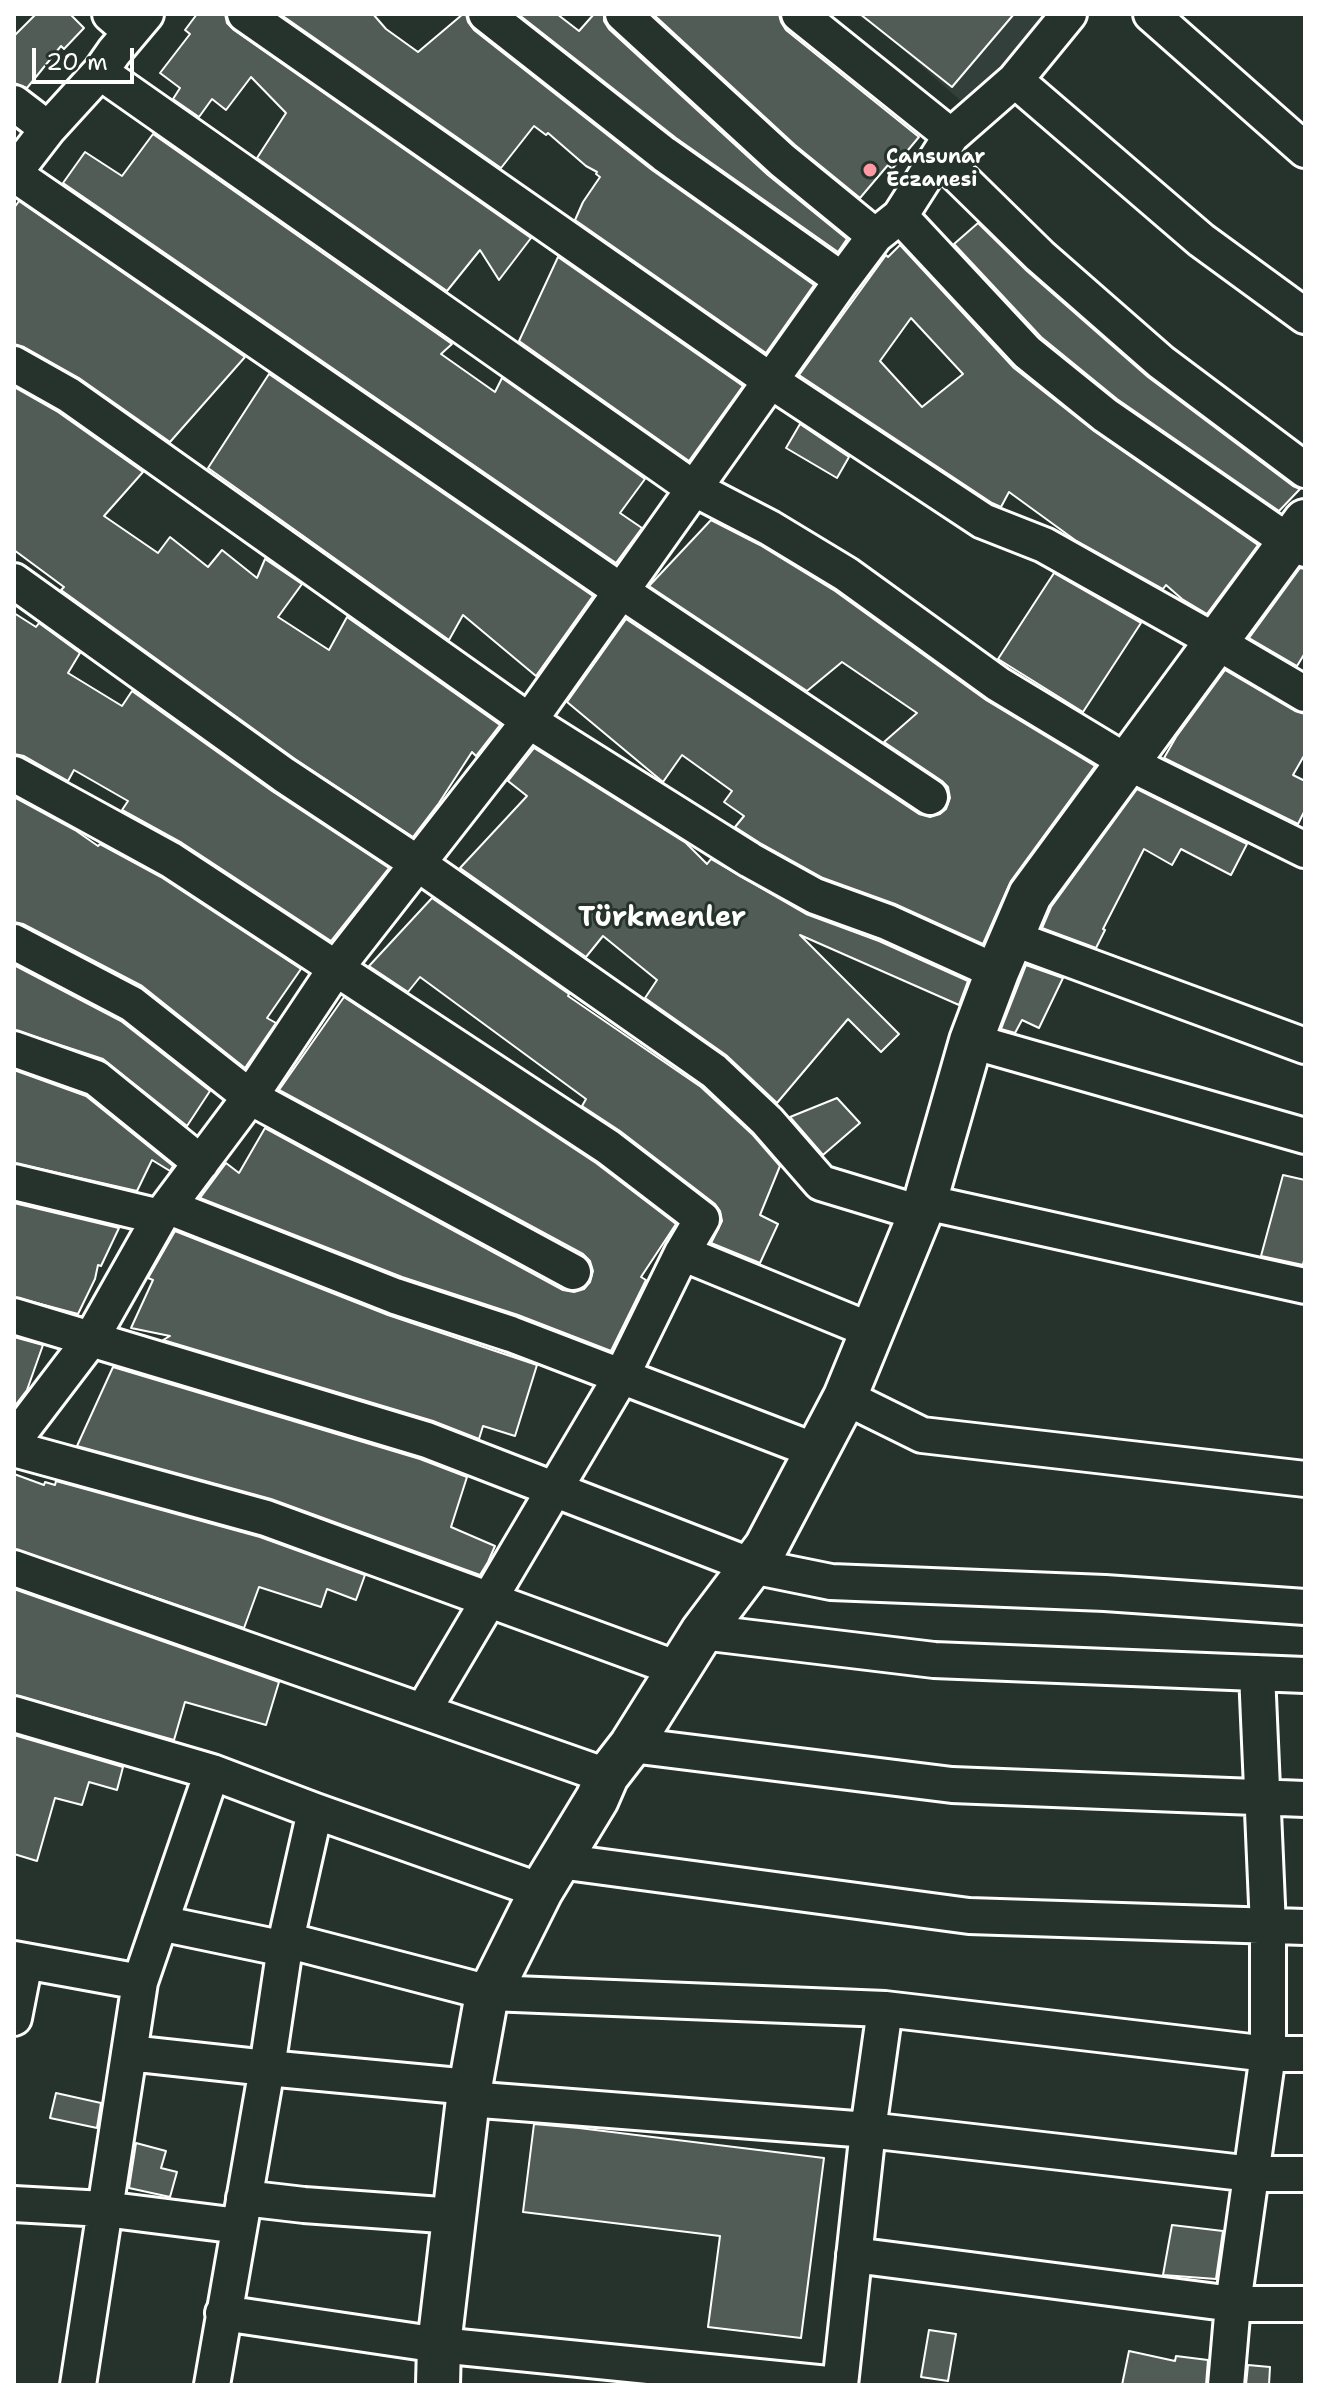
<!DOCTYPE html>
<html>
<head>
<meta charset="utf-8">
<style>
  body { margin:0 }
  #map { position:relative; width:1319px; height:2399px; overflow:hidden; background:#26332d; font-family:"Shantell Sans",sans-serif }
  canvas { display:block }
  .frame { position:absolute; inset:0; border:16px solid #fff; pointer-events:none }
  .scale { position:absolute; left:32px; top:48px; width:102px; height:36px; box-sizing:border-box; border:4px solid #fff; border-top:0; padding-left:10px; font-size:24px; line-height:28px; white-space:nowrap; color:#fff; -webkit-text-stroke:6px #26332d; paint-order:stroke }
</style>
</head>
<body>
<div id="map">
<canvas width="1319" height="2399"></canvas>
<div class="frame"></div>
<div class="scale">20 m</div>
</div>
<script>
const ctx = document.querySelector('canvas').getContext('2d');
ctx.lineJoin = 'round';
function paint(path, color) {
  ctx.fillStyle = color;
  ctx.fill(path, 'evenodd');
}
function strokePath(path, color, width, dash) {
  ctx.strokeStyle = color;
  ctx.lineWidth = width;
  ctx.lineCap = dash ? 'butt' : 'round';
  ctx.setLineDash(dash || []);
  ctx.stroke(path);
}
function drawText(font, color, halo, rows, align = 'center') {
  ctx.font = font + ' "Shantell Sans",sans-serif';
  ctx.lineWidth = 6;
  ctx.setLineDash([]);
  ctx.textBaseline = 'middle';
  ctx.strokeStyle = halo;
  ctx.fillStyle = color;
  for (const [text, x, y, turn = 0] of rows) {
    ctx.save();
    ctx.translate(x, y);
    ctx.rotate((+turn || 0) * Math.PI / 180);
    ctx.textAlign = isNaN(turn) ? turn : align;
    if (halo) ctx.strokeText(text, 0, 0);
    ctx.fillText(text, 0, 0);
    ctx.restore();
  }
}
paint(new Path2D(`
  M 854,14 L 1047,14 L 969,108 L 877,27 Z`), '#333f3a');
const building = new Path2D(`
  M 36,14 L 70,14 L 84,28 L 64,49 L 61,46 L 27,88 L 14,83 L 14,36 Z
  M 197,14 L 225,14 L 227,23 L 234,30 L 531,238 L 499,280 L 480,250 L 447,291 L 257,158 L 286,113 L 251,77 L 226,110 L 212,99 L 199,117 L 173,99 L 180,88 L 160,73 L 190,34 L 185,30 Z
  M 280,14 L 373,14 L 386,29 L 418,52 L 463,14 L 466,14 L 468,22 L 474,30 L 652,170 L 814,285 L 766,353 L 575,220 L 583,202 L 600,177 L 596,174 L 597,172 L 586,166 L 548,133 L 546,135 L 534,126 L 501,168 Z
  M 518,14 L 557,14 L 579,31 L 594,14 L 604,14 L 604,21 L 609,29 L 768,175 L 847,239 L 838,252 L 676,138 Z
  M 653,14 L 779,14 L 781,22 L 786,30 L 919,137 L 892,169 L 888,165 L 860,198 L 795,145 Z
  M 860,14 L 1014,14 L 952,87 Z
  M 153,134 L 452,344 L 441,354 L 495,392 L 502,378 L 645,479 L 620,513 L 642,528 L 616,563 L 63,183 L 85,152 L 122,176 Z
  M 19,201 L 245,357 L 170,442 L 79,378 L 24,347 L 14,344 L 14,208 Z
  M 978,223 L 1027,271 L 1148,377 L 1293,486 L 1300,489 L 1279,511 L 1117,399 L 1041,337 L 954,244 Z
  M 900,245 L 1014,368 L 1094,431 L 1258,545 L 1207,614 L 1182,599 L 1166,585 L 1163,589 L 1075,540 L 1009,492 L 1001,507 L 992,503 L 799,375 L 886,255 L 888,257 ZM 911,318 L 963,374 L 922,407 L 880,361 Z
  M 558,257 L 743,386 L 689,461 L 519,341 Z
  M 269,374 L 593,596 L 536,676 L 463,615 L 449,640 L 208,468 Z
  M 14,387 L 58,412 L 143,472 L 104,516 L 158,553 L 170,537 L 208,567 L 222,550 L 257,578 L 265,559 L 302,584 L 278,617 L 329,650 L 347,617 L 500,725 L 476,756 L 472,752 L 439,803 L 413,837 L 295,759 L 61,590 L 64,587 L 14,550 Z
  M 800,424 L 849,457 L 837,478 L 786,448 Z
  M 711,520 L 760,545 L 835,591 L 986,700 L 1095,766 L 1011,881 L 983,944 L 895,904 L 823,878 L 760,843 L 735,827 L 744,816 L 724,802 L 732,791 L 682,755 L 663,782 L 567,702 L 626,619 L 919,814 L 930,817 L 940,814 L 946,809 L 950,798 L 948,787 L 942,781 L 884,742 L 917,713 L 842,662 L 807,691 L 649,586 Z
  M 1300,568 L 1305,569 L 1305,653 L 1297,666 L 1249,638 Z
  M 1054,573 L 1141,623 L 1083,712 L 998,659 Z
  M 14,613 L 36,627 L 39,623 L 80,653 L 68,673 L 122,706 L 132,691 L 272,791 L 389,868 L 331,941 L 182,843 L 122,810 L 128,801 L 74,770 L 68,781 L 24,756 L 14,754 Z
  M 1225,670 L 1295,711 L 1305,714 L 1305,754 L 1293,775 L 1305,781 L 1305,810 L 1298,824 L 1164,758 L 1176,737 Z
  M 534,748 L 686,843 L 707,864 L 711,859 L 806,914 L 879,941 L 968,981 L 959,1005 L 800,935 L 899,1034 L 881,1052 L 848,1019 L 777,1103 L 726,1055 L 645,998 L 657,980 L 603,936 L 586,957 L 460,868 L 527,796 L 508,781 Z
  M 1137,789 L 1247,844 L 1231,875 L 1181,849 L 1172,865 L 1144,849 L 1103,929 L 1105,930 L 1096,948 L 1042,928 L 1051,907 Z
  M 14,797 L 75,830 L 98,846 L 100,844 L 161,877 L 301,969 L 267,1018 L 276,1023 L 245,1068 L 142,986 L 23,924 L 14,922 Z
  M 432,898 L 569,994 L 568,996 L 701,1087 L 753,1135 L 780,1166 L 760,1215 L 778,1224 L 760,1263 L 711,1243 L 722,1221 L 720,1211 L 715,1204 L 620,1131 L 582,1106 L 586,1099 L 420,977 L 408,992 L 369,966 Z
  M 14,965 L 121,1021 L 210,1091 L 187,1126 L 103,1059 L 14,1030 Z
  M 1026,965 L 1063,978 L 1039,1028 L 1022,1020 L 1015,1033 L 1001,1029 Z
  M 344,997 L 596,1163 L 676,1224 L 641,1277 L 646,1280 L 611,1351 L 518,1315 L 402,1277 L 200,1198 L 226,1163 L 239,1173 L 265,1128 L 563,1290 L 574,1292 L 584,1289 L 590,1282 L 593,1271 L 590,1261 L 583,1254 L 279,1090 Z
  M 14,1070 L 86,1096 L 173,1166 L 170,1171 L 152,1160 L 137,1191 L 14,1163 Z
  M 837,1098 L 860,1123 L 823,1155 L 790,1117 Z
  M 1283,1175 L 1305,1180 L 1305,1256 L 1303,1265 L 1261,1256 Z
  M 14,1203 L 119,1228 L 101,1266 L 98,1265 L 95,1279 L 78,1314 L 14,1297 Z
  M 175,1231 L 388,1315 L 537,1365 L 515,1436 L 483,1426 L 479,1439 L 433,1421 L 163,1340 L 170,1336 L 131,1328 L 153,1280 L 148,1278 Z
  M 14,1337 L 43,1345 L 27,1390 L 14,1407 Z
  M 113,1367 L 420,1459 L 467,1477 L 451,1527 L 495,1546 L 488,1562 L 480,1575 L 271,1499 L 77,1446 Z
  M 14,1474 L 44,1485 L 45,1482 L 55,1485 L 56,1481 L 260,1537 L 365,1575 L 356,1600 L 327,1589 L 321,1607 L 259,1587 L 244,1628 L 14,1549 Z
  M 14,1589 L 279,1682 L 266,1725 L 185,1702 L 174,1740 L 14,1695 Z
  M 14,1735 L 123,1767 L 117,1790 L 89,1782 L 82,1805 L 55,1798 L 37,1861 L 14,1854 Z
  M 56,2093 L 101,2103 L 97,2128 L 50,2118 Z
  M 534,2124 L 579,2128 L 824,2158 L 801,2338 L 708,2327 L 720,2236 L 523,2212 Z
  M 136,2143 L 166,2151 L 161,2168 L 177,2172 L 170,2197 L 129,2188 Z
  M 1172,2225 L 1223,2231 L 1216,2279 L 1163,2275 Z
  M 929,2330 L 956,2334 L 948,2381 L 921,2377 Z
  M 1129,2351 L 1175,2361 L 1176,2356 L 1208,2360 L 1206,2385 L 1122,2385 Z
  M 1248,2365 L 1270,2367 L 1269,2385 L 1246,2385 Z`);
paint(building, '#515c57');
strokePath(building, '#fff', 2);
const minor = new Path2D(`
  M 110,14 L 131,32
  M 245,14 L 771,381 L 983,521 L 1044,545 L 1215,641 L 1305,694
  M 486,14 L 664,154 L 842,280
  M 623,14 L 782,160 L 875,236
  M 799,14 L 951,136
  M 1151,14 L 1305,150
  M 100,72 L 693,488 L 770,528 L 846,574 L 998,684 L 1127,762 L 1305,850
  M 1015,80 L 1201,240 L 1305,316
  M 14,103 L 48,129
  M 939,157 L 1040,256 L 1161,362 L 1305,470
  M 14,173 L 48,129 L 100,72 L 114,52 L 146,14
  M 14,174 L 621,591 L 930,797
  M 900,216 L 1027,352 L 1105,415 L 1289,542 L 1305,549
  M 14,364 L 69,395 L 529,721 L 750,860 L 815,896 L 887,922 L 997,972
  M 14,581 L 284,775 L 417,863 L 714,1071 L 767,1121 L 821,1183 L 920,1213
  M 14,774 L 171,860 L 608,1147 L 702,1219 L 682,1253 L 621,1377 L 423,1711
  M 1012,938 L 1305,1046
  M 14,942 L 132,1004 L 250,1097 L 573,1272
  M 971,1041 L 1305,1136
  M 14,1049 L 96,1078 L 201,1163
  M 14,1182 L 160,1217
  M 925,1202 L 1305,1286
  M 169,1207 L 395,1296 L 511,1334 L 816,1451
  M 682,1253 L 872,1331
  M 14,1316 L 427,1440 L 752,1566 L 831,1582 L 1105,1593 L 1305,1607
  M 845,1397 L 922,1435 L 1305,1479
  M 14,1440 L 91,1339 L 160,1217 L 250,1097 L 336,968 L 529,721 L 842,280 L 875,236 L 900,216 L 951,136 L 1015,80 L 1069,14
  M 14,1449 L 266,1518 L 678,1669
  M 14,1568 L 607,1776
  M 702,1632 L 934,1660 L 1305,1675
  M 14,1714 L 212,1772 L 315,1811 L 541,1891
  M 631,1745 L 952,1785 L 1305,1799
  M 559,1861 L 969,1916 L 1305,1927
  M 160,1923 L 285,1949
  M 286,1940 L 490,1993 L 885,2009 L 1268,2054 L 1305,2054
  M 14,1959 L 140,1982
  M 14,2018 L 25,1962
  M 129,2053 L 267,2068 L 470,2087
  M 468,2099 L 868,2130 L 1252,2174 L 1305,2174
  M 244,2198 L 304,2205 L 455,2216
  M 14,2204 L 104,2209 L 239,2226
  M 854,2255 L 1233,2304 L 1305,2304
  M 223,2313 L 439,2345 L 838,2385
  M 78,2385 L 140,1982 L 212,1772
  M 212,2385 L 267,2068 L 286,1940 L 315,1811
  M 840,2385 L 868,2130 L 885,2009
  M 1226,2385 L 1233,2304 L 1268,2054 L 1268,1927 L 1257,1673`);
const tertiary = new Path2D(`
  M 438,2385 L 439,2345 L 468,2099 L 485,2005 L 490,1993 L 541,1891 L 597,1799 L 607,1776 L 631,1745 L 702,1632 L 766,1547 L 845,1397 L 925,1202 L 971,1041 L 997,972 L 1030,895 L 1305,521`);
strokePath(minor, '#fff', 40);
strokePath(tertiary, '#fff', 48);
strokePath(minor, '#26332d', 34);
strokePath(tertiary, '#26332d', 42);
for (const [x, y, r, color] of [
  [870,170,8,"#ff9aa2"]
]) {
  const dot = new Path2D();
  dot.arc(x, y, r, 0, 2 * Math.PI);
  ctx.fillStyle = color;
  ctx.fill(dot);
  strokePath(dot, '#26332d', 3);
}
drawText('bold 20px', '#fff', '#26332d', [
  ["Cansunar",886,158],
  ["Eczanesi",886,181]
], 'left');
drawText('bold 28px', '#fff', '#26332d', [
  ["Türkmenler",662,919]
]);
</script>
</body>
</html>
